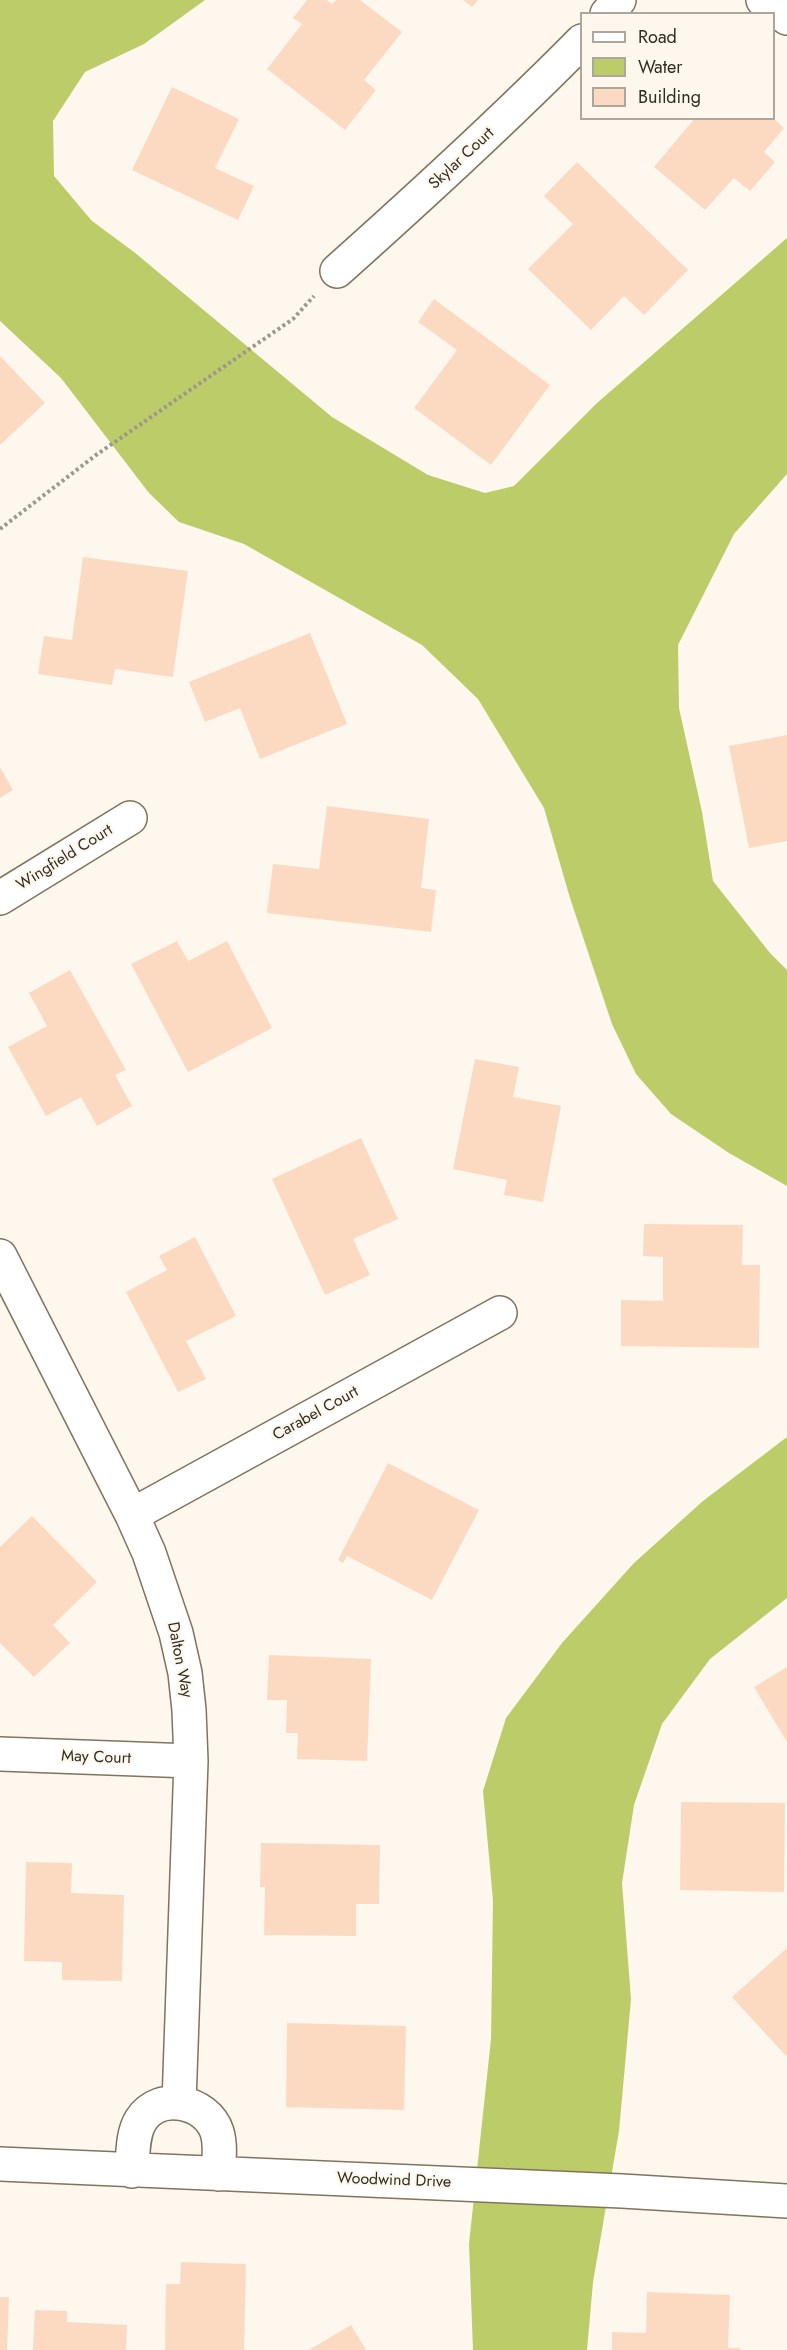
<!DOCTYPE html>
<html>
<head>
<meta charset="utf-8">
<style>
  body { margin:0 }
  #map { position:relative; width:787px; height:2350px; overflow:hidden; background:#fdf7ed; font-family:Jost,sans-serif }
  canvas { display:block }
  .legend { position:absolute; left:580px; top:12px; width:195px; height:108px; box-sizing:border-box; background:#fdf7ed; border:2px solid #aca69c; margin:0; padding:8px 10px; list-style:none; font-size:18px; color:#332c23 }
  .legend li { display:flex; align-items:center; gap:12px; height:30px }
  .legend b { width:30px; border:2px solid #aca69c }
</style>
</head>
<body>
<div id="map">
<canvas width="787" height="2350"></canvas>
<ul class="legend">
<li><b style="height:8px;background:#fff"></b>Road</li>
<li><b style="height:16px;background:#bccc69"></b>Water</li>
<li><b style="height:16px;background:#fcdac2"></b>Building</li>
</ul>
</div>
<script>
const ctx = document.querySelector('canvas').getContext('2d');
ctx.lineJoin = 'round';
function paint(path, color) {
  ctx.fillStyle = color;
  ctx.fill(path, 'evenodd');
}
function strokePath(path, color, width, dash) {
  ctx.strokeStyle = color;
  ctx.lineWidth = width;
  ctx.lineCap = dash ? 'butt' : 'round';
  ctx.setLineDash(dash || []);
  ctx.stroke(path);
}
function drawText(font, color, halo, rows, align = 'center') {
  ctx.font = font + ' Jost,sans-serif';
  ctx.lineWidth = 4.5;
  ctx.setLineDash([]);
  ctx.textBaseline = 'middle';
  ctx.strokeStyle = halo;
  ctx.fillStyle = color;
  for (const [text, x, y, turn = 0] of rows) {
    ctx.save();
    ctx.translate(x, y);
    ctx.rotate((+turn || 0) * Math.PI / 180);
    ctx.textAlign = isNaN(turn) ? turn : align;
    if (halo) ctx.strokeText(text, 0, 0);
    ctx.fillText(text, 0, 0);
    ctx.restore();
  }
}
paint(new Path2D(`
  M 0,0 L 205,0 L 144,44 L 85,72 L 53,121 L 54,176 L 92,221 L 134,252 L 332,417 L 428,475 L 485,493 L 514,486 L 597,403 L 787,238 L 787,474 L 734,534 L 678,645 L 679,708 L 702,812 L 713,881 L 770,953 L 787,970 L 787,1186 L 729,1153 L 671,1114 L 636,1074 L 612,1024 L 570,898 L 544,808 L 478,699 L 422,645 L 244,544 L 179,522 L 149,493 L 61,378 L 0,321 Z
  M 787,1437 L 787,1598 L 710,1659 L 662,1724 L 634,1805 L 622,1883 L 631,1999 L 619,2131 L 593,2282 L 587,2350 L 473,2350 L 469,2244 L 491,2039 L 493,1900 L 483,1791 L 506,1718 L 562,1643 L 634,1563 L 703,1501 Z`), '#bccc69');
paint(new Path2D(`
  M 307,0 L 327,0 L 332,4 L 336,0 L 360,0 L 402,32 L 364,80 L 376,90 L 345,130 L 267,69 L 302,24 L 293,18 Z
  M 463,0 L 478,0 L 472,7 Z
  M 172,87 L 239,119 L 215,168 L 254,186 L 238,220 L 132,170 Z
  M 695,118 L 773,118 L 784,128 L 764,152 L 775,162 L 750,191 L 734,178 L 705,210 L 654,167 Z
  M 577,162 L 688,270 L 644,315 L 624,296 L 591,330 L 528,269 L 573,224 L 544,196 Z
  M 434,299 L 550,385 L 491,465 L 414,408 L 457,350 L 418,322 Z
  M 0,356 L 45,403 L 0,445 Z
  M 83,557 L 188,571 L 173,677 L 115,669 L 112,685 L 38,674 L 44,636 L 72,640 Z
  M 310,633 L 347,724 L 260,759 L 240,708 L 205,722 L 189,682 Z
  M 787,735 L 787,841 L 749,848 L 729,746 Z
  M 0,767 L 13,790 L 0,798 Z
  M 327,806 L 429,819 L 421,888 L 436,890 L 431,932 L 267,913 L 273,864 L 319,869 Z
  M 177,941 L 188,961 L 227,941 L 272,1028 L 188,1072 L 131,964 Z
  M 70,970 L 126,1070 L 115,1075 L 132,1106 L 97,1126 L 81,1097 L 46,1116 L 8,1047 L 47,1026 L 29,993 Z
  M 475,1059 L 519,1067 L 513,1097 L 561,1106 L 543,1202 L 504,1195 L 507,1180 L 453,1169 Z
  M 361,1138 L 398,1219 L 353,1239 L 370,1275 L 325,1295 L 272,1179 Z
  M 644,1224 L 743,1225 L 742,1265 L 760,1265 L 759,1348 L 621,1346 L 621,1300 L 663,1301 L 663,1257 L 643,1256 Z
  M 195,1237 L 236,1316 L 186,1341 L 206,1379 L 178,1392 L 126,1292 L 167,1270 L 159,1256 Z
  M 388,1463 L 479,1510 L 432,1600 L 347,1556 L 343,1563 L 338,1560 Z
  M 32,1516 L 97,1582 L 53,1625 L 70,1643 L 34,1677 L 0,1643 L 0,1547 Z
  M 269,1655 L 371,1659 L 367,1761 L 297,1759 L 298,1733 L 286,1733 L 287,1700 L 267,1700 Z
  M 787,1667 L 787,1742 L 754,1687 Z
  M 681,1802 L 785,1803 L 784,1892 L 680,1890 Z
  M 261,1843 L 380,1845 L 379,1904 L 356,1904 L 356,1936 L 264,1935 L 265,1887 L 260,1887 Z
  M 26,1862 L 72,1863 L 71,1893 L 124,1895 L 122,1981 L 62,1980 L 62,1962 L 24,1961 Z
  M 787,1948 L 787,2055 L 786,2056 L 732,1997 Z
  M 287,2023 L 406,2026 L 404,2110 L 286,2107 Z
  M 181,2262 L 246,2264 L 244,2350 L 165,2350 L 166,2284 L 180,2284 Z
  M 647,2292 L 730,2295 L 728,2348 L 740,2348 L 740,2350 L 612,2350 L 612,2332 L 646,2333 Z
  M 0,2297 L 9,2297 L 7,2350 L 0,2350 Z
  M 35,2310 L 67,2311 L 67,2322 L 127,2325 L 126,2350 L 33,2350 Z
  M 351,2325 L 366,2350 L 309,2350 Z`), '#fcdac2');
const minor = new Path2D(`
  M 763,0 L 787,18
  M 607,14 L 619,0
  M 337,271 C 421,196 503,121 582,41
  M 0,898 L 130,818
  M 0,1256 L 132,1515 L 149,1553 L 176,1633 L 185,1673 L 189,1710 L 191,1761 L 179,2103
  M 132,1515 L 500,1313
  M 0,1754 L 191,1761
  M 0,2164 L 622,2191 L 787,2201
  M 132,2171 C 133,2155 132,2134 141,2120 C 159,2091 207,2101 217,2132 C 221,2145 219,2161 218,2174`);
strokePath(minor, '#82735d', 36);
strokePath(new Path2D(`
  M 0,529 L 96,455 L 293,319 L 314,296`), '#9e978e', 4, [3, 3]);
strokePath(minor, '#fff', 33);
drawText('16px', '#332c23', '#fdf7ed', [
  ["Skylar Court",462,159,-43],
  ["Wingfield Court",65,858,-32],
  ["Carabel Court",316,1414,-29],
  ["Dalton Way",179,1660,79],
  ["May Court",96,1758,2],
  ["Woodwind Drive",394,2181,2]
]);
</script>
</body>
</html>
